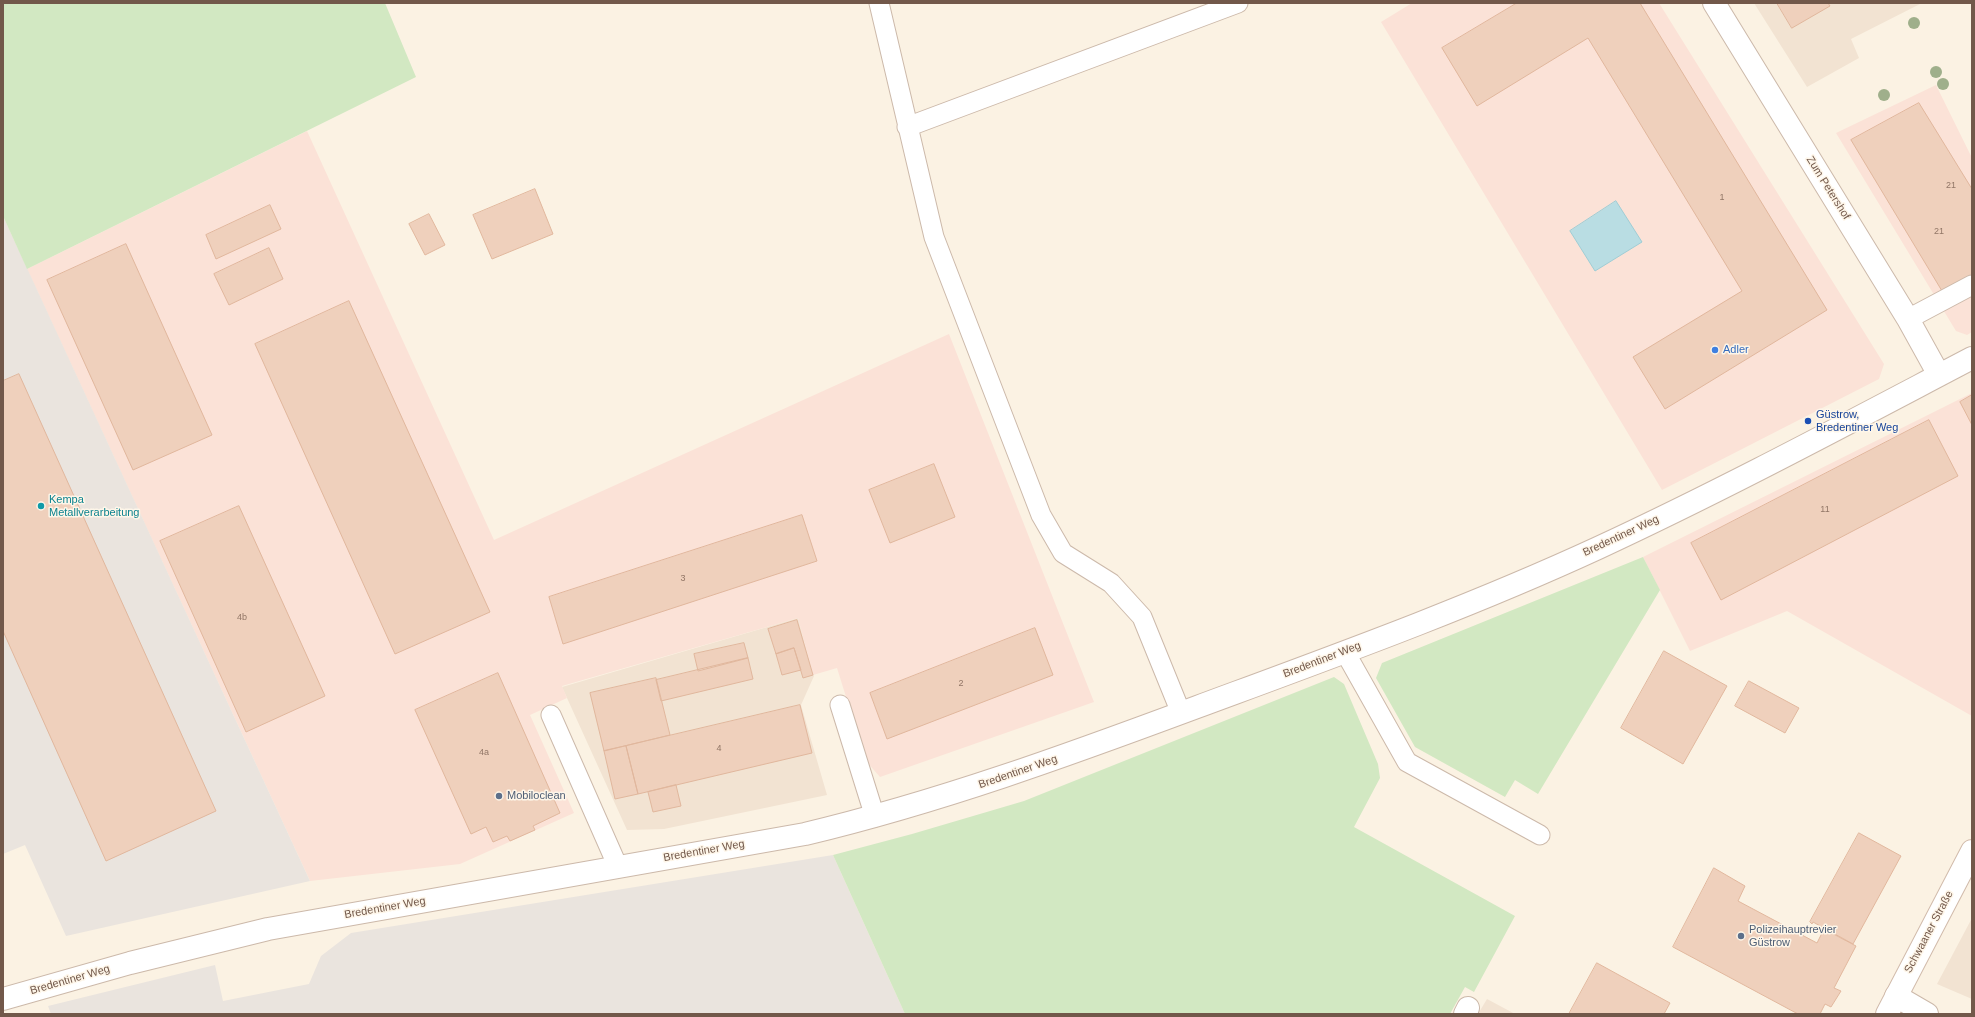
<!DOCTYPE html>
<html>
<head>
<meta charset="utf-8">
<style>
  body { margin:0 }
  #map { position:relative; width:1975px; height:1017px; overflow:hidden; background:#fbf2e3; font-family:Helvetica,sans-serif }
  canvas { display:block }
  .frame { position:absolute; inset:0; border:4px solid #72584a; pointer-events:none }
</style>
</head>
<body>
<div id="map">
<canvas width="1975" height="1017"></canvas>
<div class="frame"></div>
</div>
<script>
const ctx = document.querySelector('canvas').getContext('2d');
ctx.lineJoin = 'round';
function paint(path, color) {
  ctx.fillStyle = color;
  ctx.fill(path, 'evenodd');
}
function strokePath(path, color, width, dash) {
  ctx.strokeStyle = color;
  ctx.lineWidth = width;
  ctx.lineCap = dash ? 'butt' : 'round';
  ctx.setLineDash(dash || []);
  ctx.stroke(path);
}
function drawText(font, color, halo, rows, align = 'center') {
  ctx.font = font + ' Helvetica,sans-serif';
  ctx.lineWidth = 3;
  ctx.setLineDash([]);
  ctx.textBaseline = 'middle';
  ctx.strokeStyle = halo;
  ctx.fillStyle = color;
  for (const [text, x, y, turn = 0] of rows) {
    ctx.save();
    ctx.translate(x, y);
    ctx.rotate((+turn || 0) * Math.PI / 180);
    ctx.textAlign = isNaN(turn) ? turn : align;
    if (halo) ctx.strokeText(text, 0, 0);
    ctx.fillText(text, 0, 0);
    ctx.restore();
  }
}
paint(new Path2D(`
  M 1754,3 L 1922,3 L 1851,39 L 1859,58 L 1807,87 Z
  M 798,618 L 814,676 L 801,705 L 827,795 L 664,829 L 627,830 L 562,687 Z
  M 1972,918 L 1972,999 L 1937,984 Z
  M 1487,999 L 1515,1014 L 1478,1014 Z`), '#f2e3d2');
paint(new Path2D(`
  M 1412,3 L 1659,3 L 1884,364 L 1879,379 L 1662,490 L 1381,22 Z
  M 1936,85 L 1972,158 L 1972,332 L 1967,335 L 1956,331 L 1836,133 Z
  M 307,131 L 494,540 L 949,334 L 1094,702 L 880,777 L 866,761 L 837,668 L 813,675 L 798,618 L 562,686 L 567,698 L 530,715 L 574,813 L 460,864 L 310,881 L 27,269 Z
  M 1972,393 L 1972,716 L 1787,611 L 1690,651 L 1643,557 Z`), '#fbe2d7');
paint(new Path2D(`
  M 3,216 L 310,881 L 66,936 L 25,845 L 3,854 Z
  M 833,855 L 905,1014 L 51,1014 L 48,1006 L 215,965 L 223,1001 L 309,984 L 321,956 L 351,933 Z`), '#eae4de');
paint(new Path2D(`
  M 3,3 L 385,3 L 416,77 L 27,269 L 3,216 Z
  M 1643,557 L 1660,590 L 1538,794 L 1515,780 L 1505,797 L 1415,747 L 1376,678 L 1382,663 Z
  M 1334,677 L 1344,684 L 1378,764 L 1380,778 L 1354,827 L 1515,916 L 1474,992 L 1465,987 L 1450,1014 L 905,1014 L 833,855 L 912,834 L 1024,801 Z`), '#d2e8c2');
const water = new Path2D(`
  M 1616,201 L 1642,242 L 1595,271 L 1570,231 Z`);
paint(water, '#b9dde3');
strokePath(water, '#9fcdd5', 1);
const building = new Path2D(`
  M 1517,3 L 1640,3 L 1827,310 L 1665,409 L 1633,357 L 1742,291 L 1588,38 L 1477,106 L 1442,48 Z
  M 1777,3 L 1828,3 L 1830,6 L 1792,28 Z
  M 1919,103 L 1972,189 L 1972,275 L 1942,291 L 1851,140 Z
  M 535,189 L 553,234 L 492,259 L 473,215 Z
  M 270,205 L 281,229 L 216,259 L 206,235 Z
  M 429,214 L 445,245 L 425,255 L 409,224 Z
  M 126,244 L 212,435 L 133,470 L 47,280 Z
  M 269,248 L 283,279 L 229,305 L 214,274 Z
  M 349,301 L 490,612 L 395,654 L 255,344 Z
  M 19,374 L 216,811 L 106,861 L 3,631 L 3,381 Z
  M 1972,395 L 1972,425 L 1960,402 Z
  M 1929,420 L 1958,476 L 1721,600 L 1691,543 Z
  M 934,464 L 955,517 L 890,543 L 869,490 Z
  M 239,506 L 325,696 L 246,732 L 160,541 Z
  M 802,515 L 817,561 L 563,644 L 549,597 Z
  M 797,620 L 813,675 L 803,678 L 794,648 L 776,654 L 768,629 Z
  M 1035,628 L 1053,675 L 887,739 L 870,693 Z
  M 744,643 L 748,658 L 698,671 L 694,654 Z
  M 794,648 L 801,670 L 782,675 L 776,654 Z
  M 1664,651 L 1727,686 L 1683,764 L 1621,728 Z
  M 748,658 L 753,679 L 661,701 L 656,680 Z
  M 498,673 L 560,813 L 533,826 L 535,830 L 510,841 L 507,836 L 493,842 L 486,827 L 471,834 L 415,710 Z
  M 656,678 L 670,735 L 604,751 L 590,693 Z
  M 1749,681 L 1799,708 L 1785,733 L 1735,706 Z
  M 800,705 L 812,753 L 638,794 L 626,746 Z
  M 626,746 L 638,794 L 615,799 L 604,751 Z
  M 676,785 L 681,806 L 653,812 L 648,792 Z
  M 1859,833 L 1901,856 L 1853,944 L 1813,922 L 1812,924 L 1810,922 Z
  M 1714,868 L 1745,886 L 1738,901 L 1817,943 L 1824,929 L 1856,946 L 1834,988 L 1841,991 L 1831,1007 L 1825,1004 L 1820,1014 L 1798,1014 L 1673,947 Z
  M 1597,963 L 1670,1003 L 1664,1014 L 1569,1014 Z`);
paint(building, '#efd0bc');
strokePath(building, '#e1b79d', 1);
const lane = new Path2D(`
  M 879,3 L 934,237 L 1041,515 L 1063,553 L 1111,583 L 1142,617 L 1181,713
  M 907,127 L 1238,3
  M 1908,319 L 1972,285
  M 1345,652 L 1407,762 L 1540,835
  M 840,705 L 875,817
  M 551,715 L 618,867`);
const street = new Path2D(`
  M 1714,3 L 1908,319 L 1939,375
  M 1896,996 L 1927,1014
  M 3,999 L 130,963 L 268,929 L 805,834 C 939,802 1068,755 1197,707 C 1332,657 1468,608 1598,548 C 1725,489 1848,423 1972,358
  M 1465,1014 L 1468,1008`);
const secondary = new Path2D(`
  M 1887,1014 L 1972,851`);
strokePath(lane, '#ccb9aa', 21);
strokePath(street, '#ccb9aa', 24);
strokePath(secondary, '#d1bbab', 24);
strokePath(lane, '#fff', 19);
strokePath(street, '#fff', 22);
strokePath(secondary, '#fff', 22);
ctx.fillStyle = '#9faf8b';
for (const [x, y] of [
  [1914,23],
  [1936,72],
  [1943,84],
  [1884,95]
]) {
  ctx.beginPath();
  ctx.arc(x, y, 6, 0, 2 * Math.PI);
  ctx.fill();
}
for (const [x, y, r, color] of [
  [1715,350,4,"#3f7fe0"],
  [1808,421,4,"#1a4fb4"],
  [41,506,4,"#0f9aa8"],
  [499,796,4,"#5c6f8a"],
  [1741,936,4,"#5c6f8a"]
]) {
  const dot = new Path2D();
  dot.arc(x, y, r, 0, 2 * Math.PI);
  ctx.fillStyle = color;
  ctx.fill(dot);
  strokePath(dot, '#fef6e9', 1.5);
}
drawText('9px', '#917666', null, [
  ["21",1951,186],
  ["1",1722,198],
  ["21",1939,232],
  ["11",1825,510],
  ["3",683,579],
  ["4b",242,618],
  ["2",961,684],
  ["4",719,749],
  ["4a",484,753]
]);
drawText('11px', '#72584a', '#fef6e9', [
  ["Zum Petershof",1828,188,58],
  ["Bredentiner Weg",1621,536,-25],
  ["Bredentiner Weg",1322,660,-21],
  ["Bredentiner Weg",1018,772,-19],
  ["Bredentiner Weg",704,851,-10],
  ["Bredentiner Weg",385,908,-10],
  ["Schwaaner Straße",1929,932,-62],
  ["Bredentiner Weg",70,980,-16]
]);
drawText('11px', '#366cbe', '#fef6e9', [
  ["Adler",1723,350]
], 'left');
drawText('11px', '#164399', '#fef6e9', [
  ["Güstrow,",1816,415],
  ["Bredentiner Weg",1816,428]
], 'left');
drawText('11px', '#0d838f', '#fef6e9', [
  ["Kempa",49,500],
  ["Metallverarbeitung",49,513]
], 'left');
drawText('11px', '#4e5e75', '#fef6e9', [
  ["Mobiloclean",507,796],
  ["Polizeihauptrevier",1749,930],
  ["Güstrow",1749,943]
], 'left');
</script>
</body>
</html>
